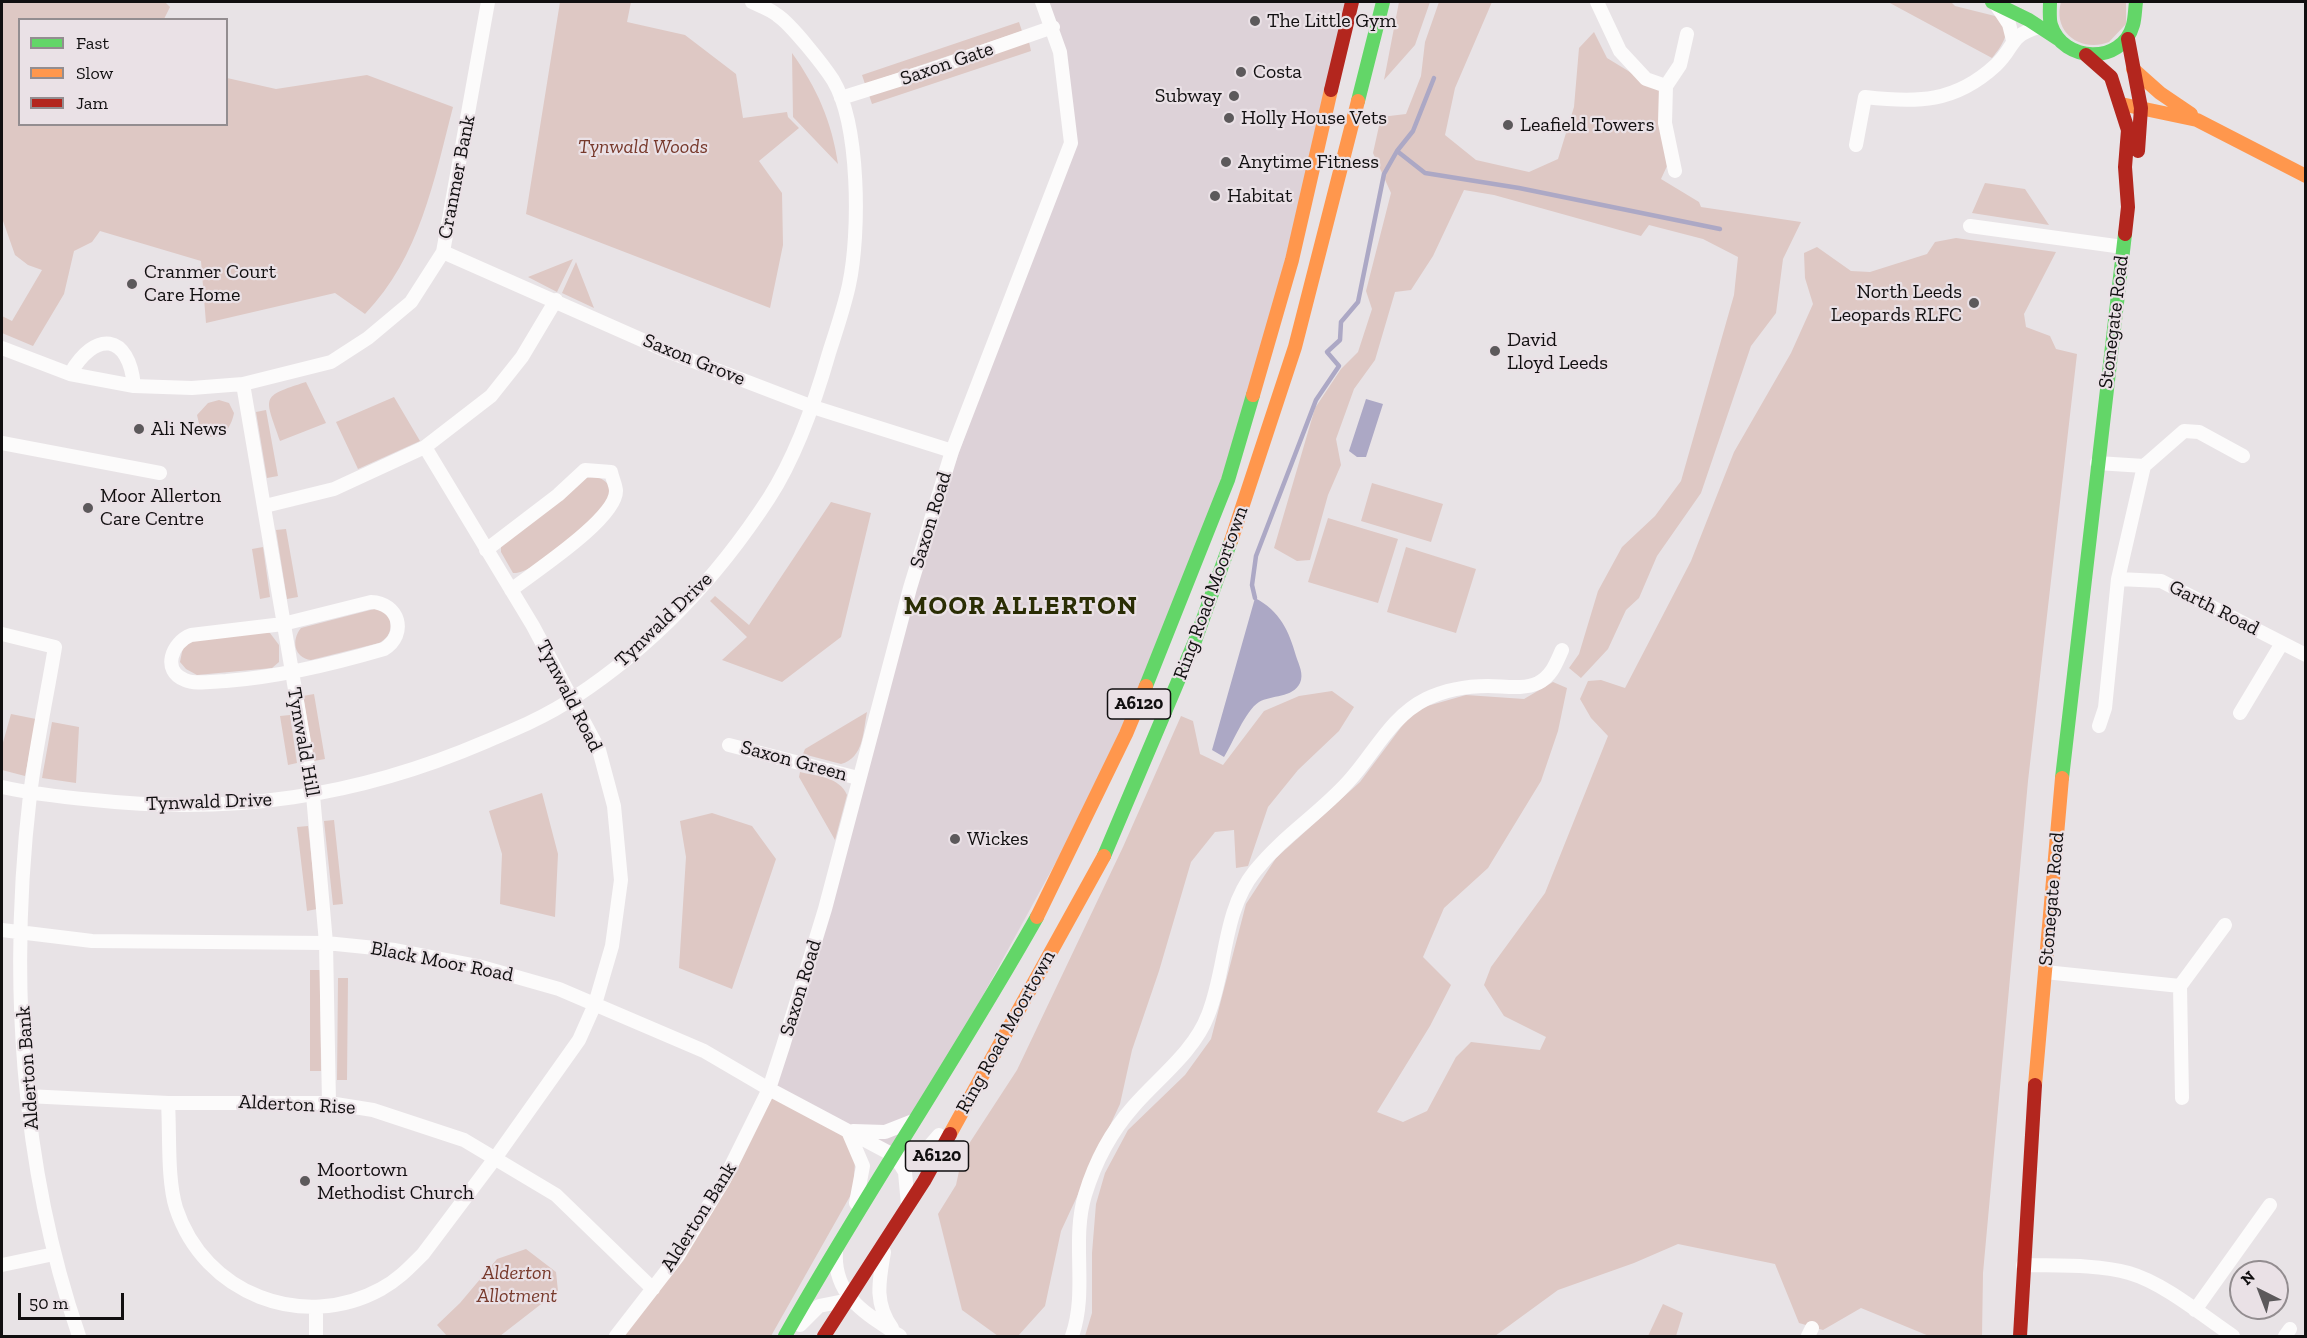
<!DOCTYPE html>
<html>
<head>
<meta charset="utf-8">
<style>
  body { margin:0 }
  #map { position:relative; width:2307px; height:1338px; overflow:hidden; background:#e8e3e6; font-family:"Zilla Slab",serif }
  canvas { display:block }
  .frame { position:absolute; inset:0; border:3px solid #110f10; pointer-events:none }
  .legend { position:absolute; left:18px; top:18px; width:210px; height:108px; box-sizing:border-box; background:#eae1e6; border:2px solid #938d90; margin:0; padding:8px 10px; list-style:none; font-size:18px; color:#110f10 }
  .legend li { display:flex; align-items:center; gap:12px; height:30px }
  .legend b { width:30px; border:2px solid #938d90 }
  .north { position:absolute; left:2229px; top:1260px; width:60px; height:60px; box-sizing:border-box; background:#eae1e6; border:2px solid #938d90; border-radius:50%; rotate:318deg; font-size:16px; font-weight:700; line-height:24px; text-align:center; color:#110f10 }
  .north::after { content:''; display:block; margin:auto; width:21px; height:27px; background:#5c595b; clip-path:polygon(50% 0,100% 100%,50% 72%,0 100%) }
  .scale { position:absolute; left:18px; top:1293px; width:106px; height:27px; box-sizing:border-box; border:3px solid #110f10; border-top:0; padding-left:8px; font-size:18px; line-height:21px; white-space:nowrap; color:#110f10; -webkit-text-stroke:4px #eae1e6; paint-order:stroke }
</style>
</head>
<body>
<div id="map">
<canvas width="2307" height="1338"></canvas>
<div class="frame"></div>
<ul class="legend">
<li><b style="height:8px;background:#63d668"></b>Fast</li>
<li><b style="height:8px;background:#ff974d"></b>Slow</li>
<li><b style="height:8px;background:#b3261e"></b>Jam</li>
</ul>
<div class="north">N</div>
<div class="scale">50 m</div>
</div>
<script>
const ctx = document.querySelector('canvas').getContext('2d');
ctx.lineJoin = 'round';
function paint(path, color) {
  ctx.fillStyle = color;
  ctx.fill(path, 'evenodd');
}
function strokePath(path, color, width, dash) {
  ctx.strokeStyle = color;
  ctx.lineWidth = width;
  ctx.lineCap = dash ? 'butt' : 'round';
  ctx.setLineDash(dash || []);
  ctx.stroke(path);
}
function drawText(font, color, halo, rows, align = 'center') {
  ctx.font = font + ' "Zilla Slab",serif';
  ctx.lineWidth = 4.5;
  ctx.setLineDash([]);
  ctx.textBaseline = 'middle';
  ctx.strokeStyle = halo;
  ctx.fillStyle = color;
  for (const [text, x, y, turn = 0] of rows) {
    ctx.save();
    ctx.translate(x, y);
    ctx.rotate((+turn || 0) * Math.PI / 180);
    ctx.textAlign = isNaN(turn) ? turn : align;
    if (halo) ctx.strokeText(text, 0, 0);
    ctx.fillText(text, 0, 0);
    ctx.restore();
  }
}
paint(new Path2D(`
  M 1042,2 L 1352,2 L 1228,480 L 1126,734 L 895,1156 L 769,1089 L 910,588 L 1071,143 L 1060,52 Z`), '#ddd2d8');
paint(new Path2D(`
  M 2,2 L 165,2 L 170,7 L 164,19 L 20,20 L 20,124 L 226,124 L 227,78 L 276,89 L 367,75 L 453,107 C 434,180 420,257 365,314 L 335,293 L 206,323 L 201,261 L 100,231 L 92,242 L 74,251 L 64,294 L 33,346 L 2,333 L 2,316 L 12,321 L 42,270 L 28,265 L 15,255 L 2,218 Z
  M 560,2 L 631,2 L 627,22 L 685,35 L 736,74 L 743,118 L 787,112 L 788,117 L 799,128 L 759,161 L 782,193 L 783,245 L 770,308 L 526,214 Z
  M 1399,2 L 1430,2 L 1415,45 L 1384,80 Z
  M 1439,2 L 1492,2 L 1455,88 L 1445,135 L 1476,160 L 1529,172 L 1558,159 L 1574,107 L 1579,48 L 1594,32 L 1607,58 L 1661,91 L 1667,166 L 1661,179 L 1699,202 L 1701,207 L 1801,222 L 1783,259 L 1776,313 L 1751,346 L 1701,493 L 1657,556 L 1639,598 L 1626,610 L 1608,649 L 1581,678 L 1569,668 L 1579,654 L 1598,591 L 1622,547 L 1655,516 L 1681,481 L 1734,295 L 1738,257 L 1703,239 L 1649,225 L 1641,236 L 1494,195 L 1464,190 L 1433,256 L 1411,290 L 1395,292 L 1375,360 L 1354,389 L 1336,439 L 1341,465 L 1328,495 L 1310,560 L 1297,561 L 1274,548 L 1315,408 L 1341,369 L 1358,352 L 1372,309 L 1366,291 L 1391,193 L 1373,153 L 1381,117 L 1406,114 L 1421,76 L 1425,42 Z
  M 1888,2 L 1951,2 L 1955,6 L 1995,16 C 2017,25 2002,46 1992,58 Z
  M 2061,2 L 2126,2 L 2126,24 L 2109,42 C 2082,53 2052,33 2061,2 Z
  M 1019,22 L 1022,31 L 865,84 L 862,75 Z
  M 1029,42 L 1031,51 L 872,104 L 869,95 Z
  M 792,53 C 817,88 832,122 838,164 L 793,117 Z
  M 1985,183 L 2025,189 L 2049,225 L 1972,213 Z
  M 1956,238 L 2056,252 L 2024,314 L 2026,327 L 2050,336 L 2056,349 L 2077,354 L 2028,781 L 1983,1273 L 1982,1336 L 1929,1336 L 1861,1308 L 1823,1330 L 1799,1323 L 1775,1264 L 1678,1244 L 1634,1263 L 1558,1290 L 1495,1336 L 1085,1336 L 1092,1313 L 1092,1253 L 1096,1204 L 1105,1173 L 1128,1130 L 1185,1075 L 1211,1039 L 1246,904 L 1276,858 L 1360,782 L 1408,718 L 1424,707 L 1466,695 L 1524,699 L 1553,682 L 1567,688 L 1558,731 L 1541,781 L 1488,868 L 1444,908 L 1423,957 L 1451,985 L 1430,1026 L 1377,1112 L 1403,1122 L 1427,1111 L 1456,1057 L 1471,1042 L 1540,1050 L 1546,1037 L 1504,1016 L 1484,985 L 1491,967 L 1545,893 L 1608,736 L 1591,718 L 1580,699 L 1588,681 L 1601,680 L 1625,688 L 1691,561 L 1734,452 L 1791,353 L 1813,304 L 1805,278 L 1804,253 L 1817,247 L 1851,271 L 1870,272 L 1927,254 L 1935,242 Z
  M 573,259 L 557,292 L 528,277 Z
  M 576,262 L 594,308 L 562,293 Z
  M 306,382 L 326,423 L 280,441 C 265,396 259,397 306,382 Z
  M 394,397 L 420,441 L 358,469 L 336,422 Z
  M 219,400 L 229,403 L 234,413 C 231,430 218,445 201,432 L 197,415 L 208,403 Z
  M 266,410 L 278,476 L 267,478 L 256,412 Z
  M 586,478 C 598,476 604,478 611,488 C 610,492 609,498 607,502 C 596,520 534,575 513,573 L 501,552 L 501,546 Z
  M 1372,483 L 1443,504 L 1431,542 L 1361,521 Z
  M 831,502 L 871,513 L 841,637 L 782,682 L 722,660 L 747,637 L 710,601 L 715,596 L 749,625 Z
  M 1328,518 L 1398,539 L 1378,603 L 1308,582 Z
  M 286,529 L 298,597 L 287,599 L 276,530 Z
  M 263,547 L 270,597 L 260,599 L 252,549 Z
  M 1406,547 L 1476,569 L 1456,633 L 1387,612 Z
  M 378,608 L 388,613 C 392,627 392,636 379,643 L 311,660 C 294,658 291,640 301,628 Z
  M 263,632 L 270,633 L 279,645 L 279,662 L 272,668 L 197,675 L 186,669 L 180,662 L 183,647 L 195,639 Z
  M 1332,691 L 1354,707 L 1339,731 L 1298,770 L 1268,807 L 1248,866 L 1236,868 L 1234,830 L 1215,832 L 1191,862 L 1159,971 L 1132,1050 L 1120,1104 L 1061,1231 L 1045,1306 L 1018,1336 L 998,1336 L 962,1310 L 938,1214 L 956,1185 L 963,1153 L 1017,1070 L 1123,847 L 1181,716 L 1193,721 L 1200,754 L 1223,765 L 1264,711 L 1299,696 Z
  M 314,694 L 325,759 L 314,761 L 303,696 Z
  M 867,712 C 863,731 864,758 841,764 L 803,754 L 805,749 Z
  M 11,714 L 36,719 L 25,776 L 2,770 L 2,746 Z
  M 290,715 L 297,763 L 288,765 L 280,716 Z
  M 52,722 L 79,727 L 76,783 L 42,778 Z
  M 800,772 C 816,776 840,777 847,795 L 835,840 L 799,777 Z
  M 542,793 L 558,854 L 555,917 L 500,904 L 502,854 L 489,811 Z
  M 712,813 L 752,826 L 776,859 L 732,989 L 679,968 L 686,857 L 680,821 Z
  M 334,820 L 343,904 L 333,905 L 324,821 Z
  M 308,826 L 317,909 L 307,911 L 297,827 Z
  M 310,970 L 320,970 L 321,1071 L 310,1071 Z
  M 338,978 L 348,978 L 347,1080 L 337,1080 Z
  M 769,1089 L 848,1131 L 855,1162 L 853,1191 L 771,1336 L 616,1336 L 653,1289 Z
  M 526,1249 L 556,1272 L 558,1291 L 500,1336 L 447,1336 L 437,1325 L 460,1303 L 497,1259 Z
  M 1663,1304 L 1683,1313 L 1676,1336 L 1648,1336 Z`), '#dec8c4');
paint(new Path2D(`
  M 1366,399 L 1383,404 L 1366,457 L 1357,457 L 1349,451 Z
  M 1255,598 C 1280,611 1289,631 1296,656 C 1299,665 1304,674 1300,683 C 1293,698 1271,695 1259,702 C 1245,711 1233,743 1224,757 L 1212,750 Z`), '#aca8c5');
strokePath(new Path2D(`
  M 1397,151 L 1413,131 L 1434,78
  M 1255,598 L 1252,585 L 1256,556 L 1316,400 L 1339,366 L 1327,352 L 1340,340 L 1341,322 L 1358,302 L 1384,174 L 1397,151 L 1425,173 L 1519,188 L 1720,229`), '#aca8c5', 4.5);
strokePath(new Path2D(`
  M 1597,2 L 1620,51 L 1646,79 L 1666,86 L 1665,123 L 1675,171
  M 1997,6 L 2009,24 L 2013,40
  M 1666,86 L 1680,65 L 1687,34
  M 841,98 L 927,71 L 1053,27
  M 1856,145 L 1865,97 C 1917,103 1955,103 1996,65 C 2016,46 2008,36 2039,27
  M 1970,226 L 2123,247
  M 443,252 L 667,351 L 813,407 L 952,451
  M 2,348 L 70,374 L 134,386 L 192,388 L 243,384 L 331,362 L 368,338 L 411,302 L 443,252 L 488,2
  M 70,374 C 95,330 129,333 134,386
  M 243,384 L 313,795 L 326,943 L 329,1103
  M 2,443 L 160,473
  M 2097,463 L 2144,466 L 2118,579 L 2105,708 L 2099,726
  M 2144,466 L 2184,431 L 2199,432 L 2243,456
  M 265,506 L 334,489 L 425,447 L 491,396 L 522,357 L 556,300
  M 486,550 L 558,495 L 585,470 L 611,472 C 612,478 616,485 616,491 C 616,519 534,572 511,590
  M 2118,579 L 2161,581 L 2306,655
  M 371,602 C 399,603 408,634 384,649 C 333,664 280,677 226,681 C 214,681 195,685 185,680 C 161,671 172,642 191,635 L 283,624 Z
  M 2,634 L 55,647 C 47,696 36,745 30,795 C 9,974 20,1165 79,1336
  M 2240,713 L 2282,643
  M 729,745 L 858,778
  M 2,787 C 32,794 62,797 94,800 C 232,815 357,797 485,742 C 516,729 547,716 575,697 C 654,645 717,578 769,498 C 796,456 815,402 829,353 C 836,331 844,308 849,285 C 860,234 860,125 833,80 C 824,66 791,24 777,15 C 770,9 760,6 752,2
  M 2,930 L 92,941 L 326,943 L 395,950 L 478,966 L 559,989 L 704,1051 L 769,1089 L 895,1156 L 907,1159 L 920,1157 L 939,1135
  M 2045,972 L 2180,986
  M 27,1096 L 168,1103 L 329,1103 L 373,1110 L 464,1140 L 556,1195 L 653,1289
  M 2182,1098 L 2180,986 L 2225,925
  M 168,1103 C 170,1134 167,1179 176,1208 C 204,1294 303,1332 381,1289 C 398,1280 410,1267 423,1254 L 496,1157 L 579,1040 L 595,1004 L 612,946 L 621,880 L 614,806 L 599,750 L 533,626 L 425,447
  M 848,1131 L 863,1166 L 856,1203
  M 853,1131 L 885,1132 L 913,1121
  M 895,1156 L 905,1172 L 908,1205
  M 836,1251 C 833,1297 867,1314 900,1336
  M 884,1252 C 879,1281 874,1303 892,1328
  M 2,1265 L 54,1254
  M 2023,1265 C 2058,1266 2095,1264 2129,1273 C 2164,1283 2203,1316 2233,1336
  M 2195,1310 L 2270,1205
  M 800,1325 L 819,1306 L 849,1300
  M 316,1336 L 316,1308
  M 616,1336 L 678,1256 L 724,1180 L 769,1089 L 783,1046 L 825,909 L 910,588 L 952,451 L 1071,143 L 1060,52 L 1042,2
  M 1072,1336 C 1088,1291 1071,1241 1085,1195 C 1095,1162 1110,1133 1133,1107 C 1158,1078 1194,1052 1208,1015 C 1227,968 1222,912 1255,871 C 1284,835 1318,815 1348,782 C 1374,754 1390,717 1426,699 C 1445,690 1467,686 1488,686 C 1504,686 1523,690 1538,683 C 1552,676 1556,663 1562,650
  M 1808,1336 L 1812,1328
  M 2285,1336 L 2290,1329`), '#fcfbfb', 14);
strokePath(new Path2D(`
  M 1992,2 L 2029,20 L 2058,39
  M 2050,2 C 2050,9 2049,19 2051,25 C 2063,63 2122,65 2133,25 C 2135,18 2135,9 2136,2
  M 1358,101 L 1383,2
  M 1146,686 L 1228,480 L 1253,395
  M 2062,778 L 2125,234
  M 1104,856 L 1195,641 L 1231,541
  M 785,1336 C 865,1194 957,1059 1037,917`), '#63d668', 14);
strokePath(new Path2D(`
  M 2133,69 L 2160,93 L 2191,114
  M 2121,104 L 2197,120 L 2306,176
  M 1253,395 L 1292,260 L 1331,90
  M 1231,541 L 1295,347 L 1358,101
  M 1037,917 L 1126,734 L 1146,686
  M 2035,1085 L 2062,778
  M 950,1134 L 1104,856`), '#ff974d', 14);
strokePath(new Path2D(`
  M 2128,39 L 2141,108 L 2138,151
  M 2086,55 L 2111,77 L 2128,130 L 2125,167 L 2128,207 L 2125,234
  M 1331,90 L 1352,2
  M 824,1336 L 924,1181 L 950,1134
  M 2020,1336 L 2035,1085`), '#b3261e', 14);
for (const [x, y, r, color] of [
  [1255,21,6,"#5c595b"],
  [1241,72,6,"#5c595b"],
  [1234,96,6,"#5c595b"],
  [1229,118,6,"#5c595b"],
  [1508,125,6,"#5c595b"],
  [1226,162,6,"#5c595b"],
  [1215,196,6,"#5c595b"],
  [132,284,6,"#5c595b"],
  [1974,303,6,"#5c595b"],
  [1495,351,6,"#5c595b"],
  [139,429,6,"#5c595b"],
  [88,508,6,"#5c595b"],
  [955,839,6,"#5c595b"],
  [305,1181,6,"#5c595b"]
]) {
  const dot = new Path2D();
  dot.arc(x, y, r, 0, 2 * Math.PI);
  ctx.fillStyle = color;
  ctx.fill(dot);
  strokePath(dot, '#eae1e6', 2);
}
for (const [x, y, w] of [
  [1139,704,63],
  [937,1156,63]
]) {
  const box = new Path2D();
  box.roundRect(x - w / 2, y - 15, w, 30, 4.5);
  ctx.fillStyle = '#eae1e6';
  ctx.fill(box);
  strokePath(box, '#110f10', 1.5);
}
drawText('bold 18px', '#110f10', null, [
  ["A6120",1139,704],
  ["A6120",937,1156]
]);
drawText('20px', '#110f10', '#eae1e6', [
  ["The Little Gym",1267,21],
  ["Costa",1253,72],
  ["Subway",1222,96,"right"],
  ["Holly House Vets",1241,118],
  ["Leafield Towers",1520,125],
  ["Anytime Fitness",1238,162],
  ["Habitat",1227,196],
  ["Cranmer Court",144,272],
  ["Care Home",144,295],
  ["North Leeds",1962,292,"right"],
  ["Leopards RLFC",1962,315,"right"],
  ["David",1507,340],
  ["Lloyd Leeds",1507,363],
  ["Ali News",151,429],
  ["Moor Allerton",100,496],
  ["Care Centre",100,519],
  ["Wickes",967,839],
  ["Moortown",317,1170],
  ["Methodist Church",317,1193]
], 'left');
drawText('20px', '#110f10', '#eae1e6', [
  ["Saxon Gate",947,64,-19],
  ["Cranmer Bank",457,177,-79],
  ["Stonegate Road",2114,322,-83],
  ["Saxon Grove",694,360,22],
  ["Saxon Road",931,520,-73],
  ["Ring Road Moortown",1211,593,-70],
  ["Garth Road",2214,608,27],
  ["Tynwald Drive",664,620,-44],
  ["Tynwald Road",569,696,63],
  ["Tynwald Hill",303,742,80],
  ["Saxon Green",794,761,15],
  ["Tynwald Drive",209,802,-2],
  ["Stonegate Road",2052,899,-85],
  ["Black Moor Road",442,962,11],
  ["Saxon Road",801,988,-73],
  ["Ring Road Moortown",1006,1032,-61],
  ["Alderton Bank",28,1068,-94],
  ["Alderton Rise",297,1105,3],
  ["Alderton Bank",699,1217,-58]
]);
drawText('italic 20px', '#77392b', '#eae1e6', [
  ["Tynwald Woods",643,147],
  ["Alderton",517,1273],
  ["Allotment",517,1296]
]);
ctx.letterSpacing = '1.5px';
drawText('bold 26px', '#2a2d04', '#eae1e6', [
  ["MOOR ALLERTON",1021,607]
]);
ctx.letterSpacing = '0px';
</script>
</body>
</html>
